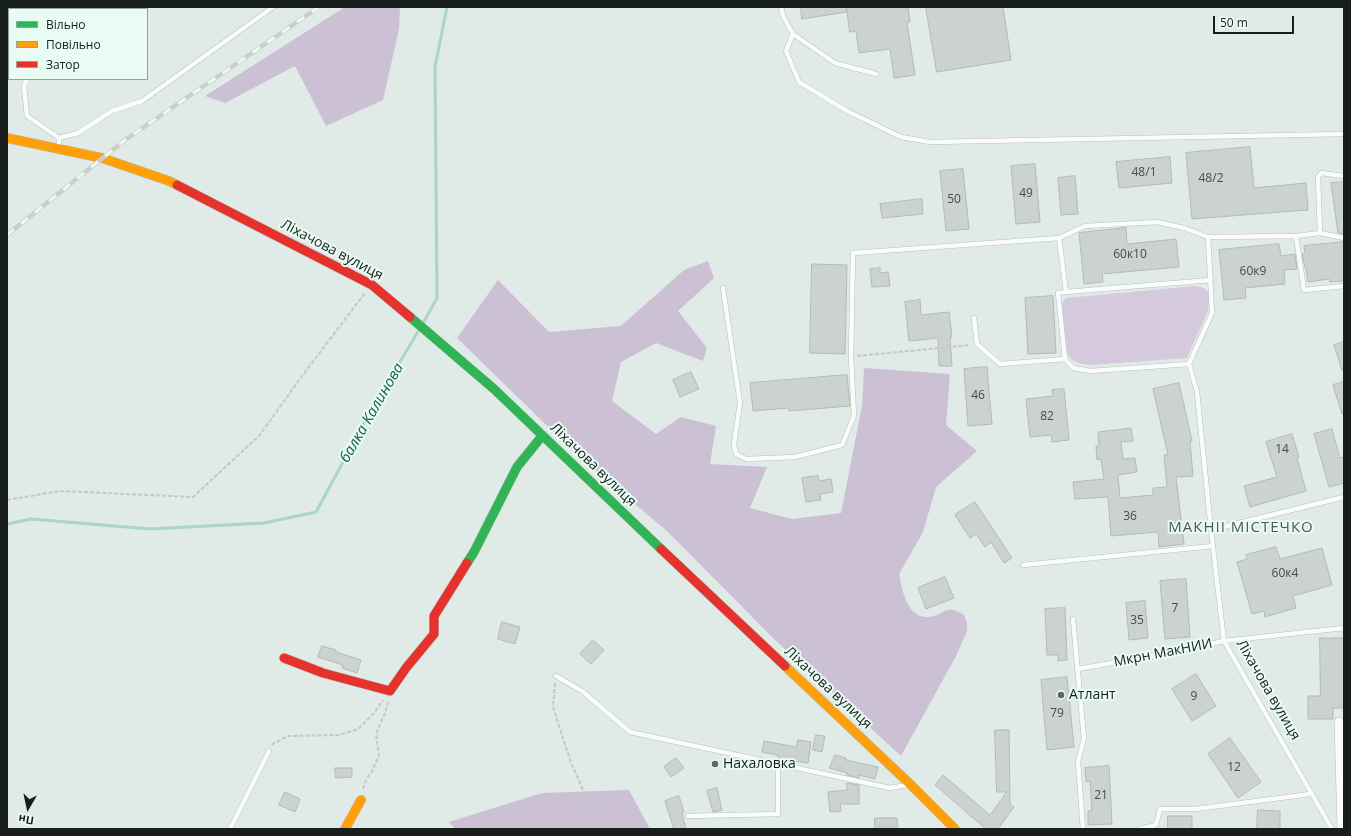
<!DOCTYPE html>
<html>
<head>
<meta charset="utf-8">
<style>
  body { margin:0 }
  #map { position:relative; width:1351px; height:836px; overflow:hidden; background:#e0eae6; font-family:"Open Sans",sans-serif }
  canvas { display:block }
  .frame { position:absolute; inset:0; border:8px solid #181e1c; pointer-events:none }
  .legend { position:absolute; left:8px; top:8px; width:140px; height:72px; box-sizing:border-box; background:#e9fcf4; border:1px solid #95a39e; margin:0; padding:5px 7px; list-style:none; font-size:12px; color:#181e1c }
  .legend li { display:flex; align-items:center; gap:8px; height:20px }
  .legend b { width:20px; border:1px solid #95a39e }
  .north { position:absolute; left:8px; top:788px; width:40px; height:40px; -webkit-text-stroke:3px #e9fcf4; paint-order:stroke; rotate:189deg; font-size:11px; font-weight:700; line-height:16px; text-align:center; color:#181e1c }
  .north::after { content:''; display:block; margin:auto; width:14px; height:18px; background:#181e1c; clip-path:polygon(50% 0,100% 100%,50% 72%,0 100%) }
  .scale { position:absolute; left:1213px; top:16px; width:81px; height:18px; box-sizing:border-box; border:2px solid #181e1c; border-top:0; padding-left:5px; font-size:12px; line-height:14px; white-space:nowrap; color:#181e1c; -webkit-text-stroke:3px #e9fcf4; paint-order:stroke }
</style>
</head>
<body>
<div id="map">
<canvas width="1351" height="836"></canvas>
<div class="frame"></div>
<ul class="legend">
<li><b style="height:5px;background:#30b455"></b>Вільно</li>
<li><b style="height:5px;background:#ff9f0a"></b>Повільно</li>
<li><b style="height:5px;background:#e5322d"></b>Затор</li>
</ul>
<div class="north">Пн</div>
<div class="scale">50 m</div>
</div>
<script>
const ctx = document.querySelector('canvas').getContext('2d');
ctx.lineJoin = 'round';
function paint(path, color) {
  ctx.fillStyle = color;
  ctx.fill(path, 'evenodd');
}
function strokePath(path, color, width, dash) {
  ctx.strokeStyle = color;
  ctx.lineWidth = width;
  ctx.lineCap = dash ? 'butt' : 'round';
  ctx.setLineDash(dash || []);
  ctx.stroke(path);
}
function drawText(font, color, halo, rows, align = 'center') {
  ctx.font = font + ' "Open Sans",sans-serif';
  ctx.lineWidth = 4;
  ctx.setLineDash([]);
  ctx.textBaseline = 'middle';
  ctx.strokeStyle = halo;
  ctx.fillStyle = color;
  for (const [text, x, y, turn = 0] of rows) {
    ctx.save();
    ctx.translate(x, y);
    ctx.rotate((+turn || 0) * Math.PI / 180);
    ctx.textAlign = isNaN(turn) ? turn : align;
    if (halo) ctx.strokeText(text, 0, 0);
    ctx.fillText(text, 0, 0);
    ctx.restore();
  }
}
paint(new Path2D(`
  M 1195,286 C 1221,288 1206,315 1200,329 C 1195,339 1191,348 1187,358 L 1091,365 C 1068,363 1067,357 1065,336 C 1064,327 1063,317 1062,307 L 1062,303 L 1066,298 Z`), '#d5cadd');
paint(new Path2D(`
  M 345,7 L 400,7 L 399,29 L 383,100 L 326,126 L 295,66 L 225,103 L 205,96 Z
  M 708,261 L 714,278 L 678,311 L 707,348 L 703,361 L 656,343 L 621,362 L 612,401 L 656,434 L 681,417 L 716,426 L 710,464 L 767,467 L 750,508 L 792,519 L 841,513 L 862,406 L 864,368 L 950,374 L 946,425 L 977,451 L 936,487 L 923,532 L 899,574 C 903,594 908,623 935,616 C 938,615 941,613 944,611 C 952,608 957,611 964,615 L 967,623 L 967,631 L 956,656 L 901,756 L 776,641 L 668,532 L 577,455 L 457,338 L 498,280 L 549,332 L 621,326 L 684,270 Z
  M 629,790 L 650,829 L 455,829 L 449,822 L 542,793 Z`), '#ccc1d4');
strokePath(new Path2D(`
  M 423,323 L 437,298 L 435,67 L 447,7
  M 7,524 L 31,519 L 150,529 L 264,523 L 316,512 L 374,405 L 419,330`), '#abd5c6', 3);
const building = new Path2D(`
  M 801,7 L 847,7 L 847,12 L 802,19 Z
  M 847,7 L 908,7 L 910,22 L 907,23 L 915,75 L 894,78 L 890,49 L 859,53 L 856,31 L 850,32 Z
  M 926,7 L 1003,7 L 1011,60 L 937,72 Z
  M 1250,147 L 1254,188 L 1306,183 L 1308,210 L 1192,219 L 1186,153 Z
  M 1170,157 L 1172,183 L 1119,188 L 1116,162 Z
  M 1035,164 L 1040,222 L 1016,224 L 1011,166 Z
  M 963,169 L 969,229 L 946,231 L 940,171 Z
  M 1075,176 L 1078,214 L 1061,215 L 1058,178 Z
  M 1344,182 L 1344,234 L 1338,233 L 1331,183 Z
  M 922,199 L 923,214 L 882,218 L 880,204 Z
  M 1126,228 L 1127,244 L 1176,239 L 1179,267 L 1102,274 L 1103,282 L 1084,284 L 1079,233 Z
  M 1344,242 L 1344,281 L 1330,282 L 1329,279 L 1308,282 L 1306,268 L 1305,268 L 1302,254 L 1305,253 L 1304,246 Z
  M 1279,244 L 1281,256 L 1295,254 L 1297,269 L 1284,270 L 1285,284 L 1245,288 L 1246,298 L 1224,300 L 1219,250 Z
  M 812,264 L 847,265 L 845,354 L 810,353 Z
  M 880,268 L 880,273 L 888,272 L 890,286 L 872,287 L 870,269 Z
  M 1053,296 L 1056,353 L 1028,354 L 1025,298 Z
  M 920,300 L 921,315 L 949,312 L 952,337 L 950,337 L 952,366 L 939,366 L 938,338 L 909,341 L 905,302 Z
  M 1344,342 L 1344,369 L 1342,370 L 1334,345 Z
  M 987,367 L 992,424 L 968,426 L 964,369 Z
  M 691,372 L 699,389 L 680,397 L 673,380 Z
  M 847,375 L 850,406 L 789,411 L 788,408 L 753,411 L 750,383 Z
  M 1344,382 L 1344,414 L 1342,414 L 1333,385 Z
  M 1179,383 L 1192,441 L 1190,441 L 1193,476 L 1176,477 L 1184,544 L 1159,547 L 1158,532 L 1111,536 L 1108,497 L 1075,499 L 1073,482 L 1104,479 L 1101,459 L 1097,460 L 1096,446 L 1099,446 L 1098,432 L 1131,428 L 1133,441 L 1121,442 L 1123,459 L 1135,458 L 1137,472 L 1118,475 L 1120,498 L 1153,495 L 1153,488 L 1167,487 L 1164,455 L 1168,455 L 1153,389 Z
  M 1064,389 L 1069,440 L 1052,442 L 1051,435 L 1030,437 L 1026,399 L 1053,396 L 1052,390 Z
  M 1332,429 L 1340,458 L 1344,457 L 1344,483 L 1329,487 L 1314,434 Z
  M 1292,434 L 1299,457 L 1297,458 L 1306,491 L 1250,507 L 1244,486 L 1277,477 L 1266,442 Z
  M 818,476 L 819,481 L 831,479 L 833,492 L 820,494 L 821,500 L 806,502 L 802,478 Z
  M 975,502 L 1012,558 L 1004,563 L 991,542 L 985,547 L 976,534 L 970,538 L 955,515 Z
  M 1276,547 L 1280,559 L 1322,548 L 1332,585 L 1293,596 L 1296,608 L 1265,617 L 1264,611 L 1252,614 L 1237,562 L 1247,559 L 1246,555 Z
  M 945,577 L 954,598 L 926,609 L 918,588 Z
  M 1186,579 L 1190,637 L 1165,639 L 1160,581 Z
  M 1145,601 L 1148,638 L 1129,640 L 1126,603 Z
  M 1065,608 L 1067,660 L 1058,661 L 1058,655 L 1047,655 L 1045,609 Z
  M 502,622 L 520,627 L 515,644 L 498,639 Z
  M 1320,638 L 1344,638 L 1344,708 L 1333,708 L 1333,719 L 1308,719 L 1308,696 L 1320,696 Z
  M 593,640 L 604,650 L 591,664 L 580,654 Z
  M 322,646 L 336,650 L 336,652 L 361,660 L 357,673 L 342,668 L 343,665 L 318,657 Z
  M 1196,674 L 1216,706 L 1192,721 L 1172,689 Z
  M 1067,677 L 1074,747 L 1047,750 L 1041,680 Z
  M 995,730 L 1009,730 L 1010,804 L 1014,807 L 998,829 L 986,829 L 935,785 L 943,775 L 990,815 L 1007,792 L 997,792 Z
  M 816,735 L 825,736 L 822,752 L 813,750 Z
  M 1230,738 L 1261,782 L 1238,798 L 1208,754 Z
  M 798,740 L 811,742 L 808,763 L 778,759 L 778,755 L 762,752 L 764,741 L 796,747 Z
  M 835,755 L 846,758 L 846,760 L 878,767 L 875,779 L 859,775 L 859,778 L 847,775 L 847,773 L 830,768 Z
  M 676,758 L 684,768 L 671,777 L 664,767 Z
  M 1109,766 L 1112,824 L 1088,825 L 1088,811 L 1092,811 L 1090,781 L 1086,782 L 1085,768 Z
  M 335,768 L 352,768 L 352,777 L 336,778 Z
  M 847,783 L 859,785 L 859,804 L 840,804 L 841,811 L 830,812 L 828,792 L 847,790 Z
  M 717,788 L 722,810 L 713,812 L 707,791 Z
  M 285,792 L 300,799 L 295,812 L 279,805 Z
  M 679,796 L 684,812 L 682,813 L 686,829 L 674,829 L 665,801 Z
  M 1258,810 L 1280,811 L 1280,829 L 1257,829 Z
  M 1168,816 L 1192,816 L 1192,829 L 1168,829 Z
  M 875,818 L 897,818 L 898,827 L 875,827 Z`);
paint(building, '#cbd2cf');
strokePath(building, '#b2bab7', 1);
const lane = new Path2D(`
  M 781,7 L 783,16 L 793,34 L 835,63 L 876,74
  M 57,9 L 58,7
  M 793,34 L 786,51 L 799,82 L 847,111 L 901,137 L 930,142 L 1344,134
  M 27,79 L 24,86 L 27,116 L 59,138 L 59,148
  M 59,138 L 78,133 L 112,111 L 142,101 L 273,7
  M 1320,233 L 1344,238
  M 1296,236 L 1304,290 L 1344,286
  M 1208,237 L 1296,236 L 1320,233 L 1318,177 L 1321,173 L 1344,176
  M 1059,238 L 1085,226 L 1157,222 L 1184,228 L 1208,237 L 1212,313 L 1189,364
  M 723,288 L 740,403 L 734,444 L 736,454 L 746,459 L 795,457 L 842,445 L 854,416 L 851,357 L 853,253 L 1059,238 L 1066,292 L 1058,293 L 1065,359
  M 1066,292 L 1211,280
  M 974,318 L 977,344 L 1000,364 L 1065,359 L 1073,368 L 1091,371 L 1189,364
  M 1189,364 L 1197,392 L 1211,530 L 1224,641 L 1332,829
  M 1211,530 L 1344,497
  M 1023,565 L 1213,546
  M 1073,619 L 1084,739 L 1078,761 L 1083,829
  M 1077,669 L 1159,655 L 1224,641 L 1344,628
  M 556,676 L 582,691 L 630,732 L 890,788 L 907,785
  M 688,816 L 778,814 L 778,765
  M 230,829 L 269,751
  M 1140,829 L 1156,825 L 1160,809 L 1196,809 L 1310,794`);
const street = new Path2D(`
  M 1339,722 L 1342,827`);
const fast = new Path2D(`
  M 410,317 L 494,389 L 661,549
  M 467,563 L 474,552 L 517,467 L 542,436`);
const slow = new Path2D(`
  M 7,138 L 102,158 L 169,181 L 177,185
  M 785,666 L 911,785 L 955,829
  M 345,829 L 361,800`);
const jam = new Path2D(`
  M 177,185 L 372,285 L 410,317
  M 661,549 L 785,666
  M 284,658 L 323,673 L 390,691 L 406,668 L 434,634 L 434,616 L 467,563`);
strokePath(lane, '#b8c0bd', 5.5);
strokePath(street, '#b8c0bd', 10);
strokePath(fast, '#b8c0bd', 10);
strokePath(slow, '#b8c0bd', 10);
strokePath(jam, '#b8c0bd', 10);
strokePath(new Path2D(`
  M 857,356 L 970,345
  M 7,500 L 60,491 L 193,497 L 259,436 L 302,376 L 365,293
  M 555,683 L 553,707 L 571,763 L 595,816 L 603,829
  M 272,745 L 274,743 L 288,736 L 339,735 L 358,729 L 374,713 L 383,700
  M 363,789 L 366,780 L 371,773 L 379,756 L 376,734 L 385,713 L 388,702`), '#c5c7c6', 2, [4, 2]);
strokePath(lane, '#fafcfb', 4.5);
strokePath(street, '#fafcfb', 9);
strokePath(fast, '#30b455', 9);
strokePath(slow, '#ff9f0a', 9);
strokePath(jam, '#e5322d', 9);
const rail = new Path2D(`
  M 22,9 L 23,7
  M 7,51 L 9,45
  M 7,235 L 125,140 L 319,7`);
strokePath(rail, '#cbcdcc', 4.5);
strokePath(rail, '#e9fcf4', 3, [9]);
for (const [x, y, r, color] of [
  [1061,695,4,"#5e6563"],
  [715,764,4,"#5e6563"]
]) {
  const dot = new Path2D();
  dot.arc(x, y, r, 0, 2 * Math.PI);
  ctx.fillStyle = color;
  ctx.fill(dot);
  strokePath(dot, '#e9fcf4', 1.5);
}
drawText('12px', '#454b49', null, [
  ["48/1",1144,173],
  ["48/2",1211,179],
  ["49",1026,194],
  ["50",954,200],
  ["60к10",1130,255],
  ["60к9",1253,272],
  ["46",978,396],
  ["82",1047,417],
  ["14",1282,450],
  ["36",1130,517],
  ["60к4",1285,574],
  ["7",1175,609],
  ["35",1137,621],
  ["9",1194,697],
  ["79",1057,714],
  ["12",1234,768],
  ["21",1101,796]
]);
drawText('14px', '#181e1c', '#e9fcf4', [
  ["Ліхачова вулиця",332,250,28],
  ["Ліхачова вулиця",593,465,44],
  ["Мкрн МакНИИ",1163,653,-11],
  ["Ліхачова вулиця",828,688,43],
  ["Ліхачова вулиця",1268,690,60]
]);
drawText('14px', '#181e1c', '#e9fcf4', [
  ["Атлант",1069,695],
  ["Нахаловка",723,764]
], 'left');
drawText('italic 15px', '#125a48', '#e9fcf4', [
  ["балка Калинова",372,413,-60]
]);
ctx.letterSpacing = '1px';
drawText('15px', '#4a5954', '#e9fcf4', [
  ["МАКНІІ МІСТЕЧКО",1241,528]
]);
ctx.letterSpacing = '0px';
</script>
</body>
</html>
